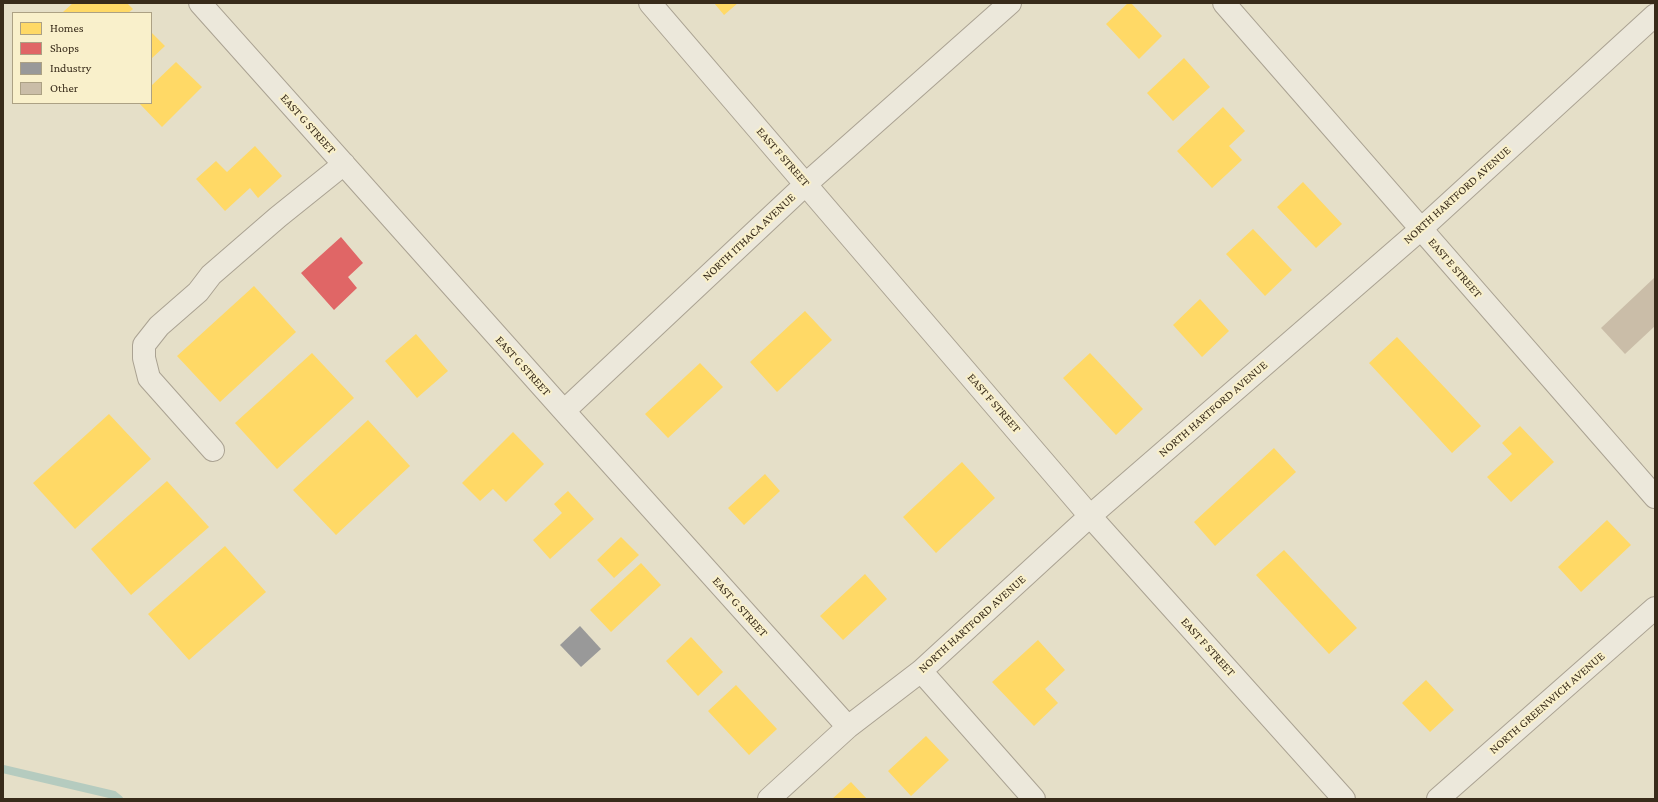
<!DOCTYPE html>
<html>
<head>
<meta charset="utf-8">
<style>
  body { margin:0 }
  #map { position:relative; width:1658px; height:802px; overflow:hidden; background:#e5dfc8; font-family:"Crimson Pro",serif }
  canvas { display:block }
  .frame { position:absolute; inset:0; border:4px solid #382b1a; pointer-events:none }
  .legend { position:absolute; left:12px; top:12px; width:140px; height:92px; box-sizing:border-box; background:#f9f0cb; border:1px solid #aca184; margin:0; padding:5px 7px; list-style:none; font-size:12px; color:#382b1a }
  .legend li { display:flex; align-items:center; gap:8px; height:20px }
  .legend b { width:20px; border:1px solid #aca184 }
</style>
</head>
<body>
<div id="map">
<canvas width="1658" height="802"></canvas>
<div class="frame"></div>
<ul class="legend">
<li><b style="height:11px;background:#ffd966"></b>Homes</li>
<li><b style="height:11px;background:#e06666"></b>Shops</li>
<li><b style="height:11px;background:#999"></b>Industry</li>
<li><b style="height:11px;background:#cabda8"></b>Other</li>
</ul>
</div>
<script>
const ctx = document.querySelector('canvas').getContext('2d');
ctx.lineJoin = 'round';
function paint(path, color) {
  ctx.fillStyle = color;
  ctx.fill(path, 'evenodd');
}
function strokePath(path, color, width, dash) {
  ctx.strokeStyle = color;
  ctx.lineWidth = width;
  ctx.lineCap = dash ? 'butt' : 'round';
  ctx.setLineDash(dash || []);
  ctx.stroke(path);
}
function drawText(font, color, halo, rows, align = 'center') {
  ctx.font = font + ' "Crimson Pro",serif';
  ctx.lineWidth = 4;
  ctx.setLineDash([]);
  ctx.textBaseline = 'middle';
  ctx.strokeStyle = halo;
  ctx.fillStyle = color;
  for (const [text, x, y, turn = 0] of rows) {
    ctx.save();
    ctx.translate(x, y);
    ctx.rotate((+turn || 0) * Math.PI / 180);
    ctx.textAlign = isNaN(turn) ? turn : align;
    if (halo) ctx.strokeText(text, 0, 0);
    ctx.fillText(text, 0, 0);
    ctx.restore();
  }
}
paint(new Path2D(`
  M 73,3 L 127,3 L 133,9 L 128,13 L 64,13 L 63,12 Z
  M 714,3 L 738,3 L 724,15 Z
  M 1128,3 L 1131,3 L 1162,36 L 1139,59 L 1106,24 Z
  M 151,32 L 165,46 L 151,59 Z
  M 1184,58 L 1210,87 L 1173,121 L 1147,93 Z
  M 176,62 L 202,87 L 162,127 L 139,103 L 151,103 L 151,86 Z
  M 1223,107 L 1245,131 L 1229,146 L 1242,160 L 1212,188 L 1177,151 Z
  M 255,146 L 282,176 L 258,198 L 250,188 L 225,211 L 196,179 L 216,161 L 227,172 Z
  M 1303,182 L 1342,224 L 1316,248 L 1277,207 Z
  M 1253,229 L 1292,270 L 1265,296 L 1226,254 Z
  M 254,286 L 296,332 L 220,402 L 177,356 Z
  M 1200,299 L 1229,331 L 1202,357 L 1173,325 Z
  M 805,311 L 832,340 L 777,392 L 750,362 Z
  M 416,334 L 448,371 L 417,398 L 385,361 Z
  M 1397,337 L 1481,426 L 1452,453 L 1369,363 Z
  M 312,353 L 354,398 L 277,469 L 235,423 Z
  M 1090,353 L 1143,409 L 1116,435 L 1063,378 Z
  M 700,363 L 723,387 L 668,438 L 645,414 Z
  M 109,414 L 151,459 L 75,529 L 33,483 Z
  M 368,420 L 410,466 L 336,535 L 293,490 Z
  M 1520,426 L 1554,462 L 1511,502 L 1487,477 L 1512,454 L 1502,443 Z
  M 513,432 L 544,464 L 506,502 L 493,489 L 480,501 L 462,483 Z
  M 1274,448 L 1296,472 L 1215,546 L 1194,522 Z
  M 962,462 L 995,498 L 936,553 L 903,517 Z
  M 765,474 L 780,491 L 744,525 L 728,508 Z
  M 167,481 L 209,527 L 131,595 L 91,549 Z
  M 568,491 L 594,519 L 550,559 L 533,540 L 562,513 L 554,504 Z
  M 1607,520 L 1631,545 L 1581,592 L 1558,567 Z
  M 621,537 L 639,555 L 614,578 L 597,560 Z
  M 225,546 L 266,592 L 189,660 L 148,614 Z
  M 1284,550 L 1357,628 L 1329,654 L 1256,575 Z
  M 641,563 L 661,585 L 611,632 L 590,610 Z
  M 865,574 L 887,599 L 843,640 L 820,616 Z
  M 691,637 L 723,672 L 698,696 L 666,661 Z
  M 1038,640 L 1065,670 L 1045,689 L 1058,703 L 1034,726 L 992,682 Z
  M 1426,680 L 1454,710 L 1430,732 L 1402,703 Z
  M 736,685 L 777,729 L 749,755 L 708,711 Z
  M 926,736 L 949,760 L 911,796 L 888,771 Z
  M 851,782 L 867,799 L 832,799 Z`), '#ffd966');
paint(new Path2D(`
  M 341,237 L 363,263 L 348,277 L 357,288 L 334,310 L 301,273 Z`), '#e06666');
paint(new Path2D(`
  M 580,626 L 601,649 L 581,667 L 560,645 Z`), '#999');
strokePath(new Path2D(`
  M 3,769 L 114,795 L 119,799`), '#b5cbbf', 8);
paint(new Path2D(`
  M 1654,278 L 1655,326 L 1625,354 L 1601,328 Z`), '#cabda8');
const minor = new Path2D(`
  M 200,3 L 564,411 L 848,727
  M 650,3 L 1090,516 L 1344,799
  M 1224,3 L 1655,497
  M 564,411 L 806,184 L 1010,3
  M 213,450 L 149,378 L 144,358 L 144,345 L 159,326 L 198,292 L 211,275 L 278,217 L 344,164
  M 921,671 L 1034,799
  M 769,799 L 848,727 L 921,671 L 1090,516 L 1421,229 L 1655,15
  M 1438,799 L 1655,608`);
strokePath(minor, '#aaa292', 24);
strokePath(minor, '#ece8db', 22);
drawText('12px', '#382b1a', '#f9f0cb', [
  ["EAST G STREET",308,124,48],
  ["EAST F STREET",783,157,49],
  ["NORTH HARTFORD AVENUE",1457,195,-42],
  ["NORTH ITHACA AVENUE",749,237,-43],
  ["EAST E STREET",1455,268,49],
  ["EAST G STREET",523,366,48],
  ["EAST F STREET",994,403,49],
  ["NORTH HARTFORD AVENUE",1213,409,-41],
  ["EAST G STREET",740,607,48],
  ["NORTH HARTFORD AVENUE",972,624,-42],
  ["EAST F STREET",1208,647,48],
  ["NORTH GREENWICH AVENUE",1547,703,-41]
]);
</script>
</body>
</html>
